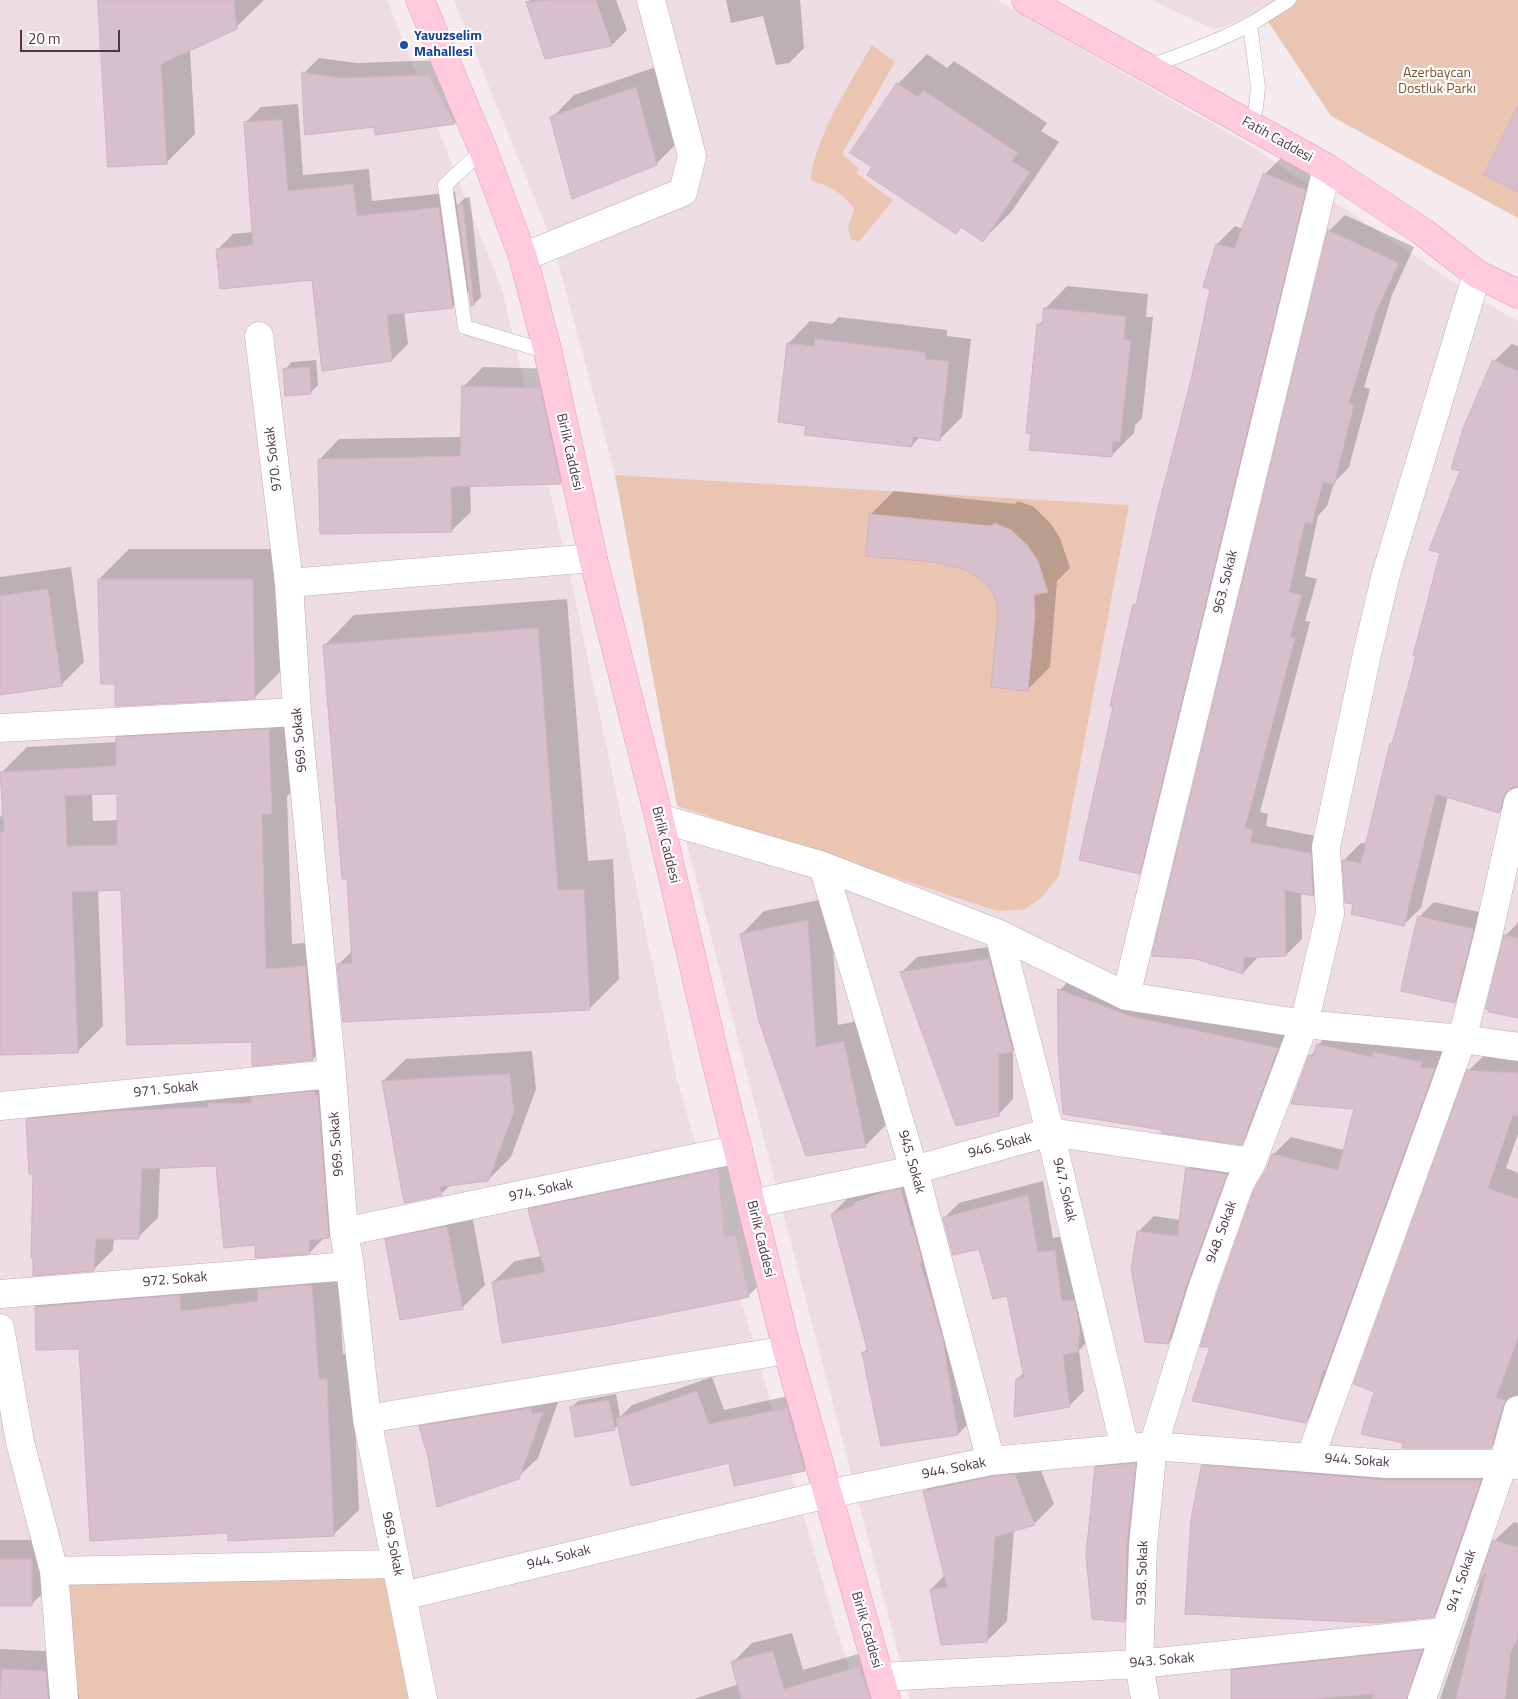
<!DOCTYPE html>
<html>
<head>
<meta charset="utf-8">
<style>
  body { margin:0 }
  #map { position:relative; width:1518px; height:1699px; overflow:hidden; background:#f5eaee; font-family:"Titillium Web",sans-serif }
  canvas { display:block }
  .scale { position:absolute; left:20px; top:30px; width:100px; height:22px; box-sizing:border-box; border:2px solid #4a3740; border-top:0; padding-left:6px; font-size:15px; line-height:18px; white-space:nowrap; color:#4a3740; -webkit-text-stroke:4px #fff; paint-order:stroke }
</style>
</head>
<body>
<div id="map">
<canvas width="1518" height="1699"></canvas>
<div class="scale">20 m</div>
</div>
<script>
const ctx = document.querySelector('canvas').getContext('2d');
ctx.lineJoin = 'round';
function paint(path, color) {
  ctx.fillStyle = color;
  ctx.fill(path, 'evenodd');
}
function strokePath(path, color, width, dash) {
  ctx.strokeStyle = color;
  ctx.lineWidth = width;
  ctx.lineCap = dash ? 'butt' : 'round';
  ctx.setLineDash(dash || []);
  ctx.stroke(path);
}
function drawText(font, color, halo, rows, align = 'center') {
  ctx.font = font + ' "Titillium Web",sans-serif';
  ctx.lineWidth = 4.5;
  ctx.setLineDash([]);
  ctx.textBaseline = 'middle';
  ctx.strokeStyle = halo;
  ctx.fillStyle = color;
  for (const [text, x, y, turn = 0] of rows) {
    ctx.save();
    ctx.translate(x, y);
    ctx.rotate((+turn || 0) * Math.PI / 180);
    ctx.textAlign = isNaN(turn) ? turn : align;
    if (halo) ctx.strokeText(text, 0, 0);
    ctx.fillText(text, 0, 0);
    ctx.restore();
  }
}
paint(new Path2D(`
  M 0,0 L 387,0 L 502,290 L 572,584 L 677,1079 L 830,1607 L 858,1699 L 0,1699 Z
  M 454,0 L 997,0 L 1251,146 L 1482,301 L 1518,321 L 1518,1699 L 910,1699 L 677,806 L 997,911 L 1024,910 L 1129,505 L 615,475 L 554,247 Z
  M 1152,0 L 1276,0 L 1261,11 L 1215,30 Z`), '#eddce3');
paint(new Path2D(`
  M 1276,0 L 1518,0 L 1518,218 L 1331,116 L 1261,11 Z
  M 872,45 L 895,62 L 842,154 L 859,169 L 856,173 L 893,200 L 859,242 L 851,239 L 848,229 L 854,208 C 839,191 833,187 811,181 C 811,145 853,78 872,45 Z
  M 615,475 L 1129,505 L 1059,876 L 1041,898 L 1024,910 L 997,911 L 677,806 Z
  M 399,1548 L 413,1699 L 55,1699 L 44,1581 Z`), '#eac5b2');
paint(new Path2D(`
  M 99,0 L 264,0 L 236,27 L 190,50 L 195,134 L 167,162 Z
  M 530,0 L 616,0 L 627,30 L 612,45 L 546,58 L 528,2 Z
  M 726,0 L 800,0 L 804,48 L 789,63 L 776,65 L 763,16 L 731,23 Z
  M 927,54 L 947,68 L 954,61 L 1047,123 L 1041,131 L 1059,142 L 1012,211 L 983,240 L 962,226 L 956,232 L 874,167 L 898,84 Z
  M 319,58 L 357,63 L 444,60 L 470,108 L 455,123 L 376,134 L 375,125 L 304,73 Z
  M 659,66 L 679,141 L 656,164 L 552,118 L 574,95 Z
  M 298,104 L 303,175 L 369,169 L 372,201 L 455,192 L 457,206 L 465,198 L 470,197 L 481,297 L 474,304 L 470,290 L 453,306 L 404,312 L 408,344 L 392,360 L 314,279 L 217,250 L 233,234 L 253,232 L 245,123 L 261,107 Z
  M 1283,156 L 1323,172 L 1157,855 L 1139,872 L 1115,706 L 1134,605 L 1138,602 L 1192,380 L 1212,288 L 1205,287 L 1217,244 L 1235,226 L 1243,229 L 1265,174 Z
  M 1345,215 L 1414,247 L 1392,295 L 1364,387 L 1370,389 L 1349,467 L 1334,483 L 1327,506 L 1318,516 L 1305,576 L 1317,579 L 1305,621 L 1310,622 L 1260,812 L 1268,814 L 1266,826 L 1326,838 L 1329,879 L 1313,895 L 1301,892 L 1302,939 L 1286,955 L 1258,957 L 1243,973 L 1197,958 L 1329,231 Z
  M 1067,286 L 1148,294 L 1146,317 L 1153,317 L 1142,418 L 1135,425 L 1134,433 L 1111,456 L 1038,325 L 1044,320 L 1045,309 Z
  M 839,317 L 947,330 L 947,336 L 971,339 L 962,417 L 940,439 L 920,437 L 911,446 L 807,425 L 788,344 L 810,321 L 832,324 Z
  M 1512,344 L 1518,346 L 1518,787 L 1516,795 L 1499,812 L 1448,796 L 1421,908 L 1403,925 L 1354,903 L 1346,902 L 1344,860 L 1361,843 L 1367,844 L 1391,744 L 1395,740 L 1417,656 L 1462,470 L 1494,361 Z
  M 316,360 L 318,385 L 311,392 L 285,369 L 292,362 Z
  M 483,367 L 559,369 L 580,463 L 560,483 L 470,485 L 471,512 L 451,531 L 320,459 L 339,439 L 462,437 L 463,387 Z
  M 894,491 L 1015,504 L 1018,501 L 1034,507 L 1051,524 L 1060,538 L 1070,568 L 1057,581 L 1050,667 L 1028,689 L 999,614 L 994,592 L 988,584 L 968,568 L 934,561 L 867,555 L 871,514 Z
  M 129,549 L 282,549 L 284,668 L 255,697 L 116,683 L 99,579 Z
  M 71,567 L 84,662 L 61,685 L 0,693 L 0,577 Z
  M 567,599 L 588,861 L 613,859 L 619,979 L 590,1008 L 338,965 L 352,951 L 348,877 L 325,645 L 354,615 Z
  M 294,704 L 297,787 L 287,796 L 292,944 L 331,941 L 339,1033 L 313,1059 L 253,1040 L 122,888 L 98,889 L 103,1026 L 77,1052 L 0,1054 L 0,817 L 4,813 L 2,772 L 27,747 L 117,742 L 117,738 L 143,712 ZM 118,792 L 118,820 L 93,821 L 92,794 Z
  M 830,898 L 838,1025 L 867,1019 L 888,1123 L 865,1146 L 742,934 L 764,911 Z
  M 1434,902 L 1488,914 L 1470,986 L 1455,1001 L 1419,917 Z
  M 1518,920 L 1518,1017 L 1505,936 L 1517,924 Z
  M 1004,945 L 1028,1036 L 1013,1051 L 1013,1099 L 998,1115 L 902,972 L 917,957 Z
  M 1074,975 L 1292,1033 L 1257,1128 L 1241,1143 L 1163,1129 L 1060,990 Z
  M 1336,1026 L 1451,1051 L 1323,1404 L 1306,1422 L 1267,1170 L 1273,1155 L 1291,1137 L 1344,1150 L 1355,1107 L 1310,1056 L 1317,1049 L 1319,1044 Z
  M 532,1051 L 536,1089 L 511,1157 L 488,1180 L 451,1185 L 441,1194 L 383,1081 L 406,1059 Z
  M 1488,1052 L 1518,1053 L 1518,1134 L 1506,1168 L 1518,1173 L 1518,1399 L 1510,1428 L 1491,1447 L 1468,1071 Z
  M 334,1072 L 348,1217 L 329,1237 L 325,1237 L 310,1252 L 256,1244 L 217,1165 L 160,1167 L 158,1218 L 138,1237 L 114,1237 L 113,1250 L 93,1270 L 35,1173 L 28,1120 L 47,1100 Z
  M 739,1148 L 770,1275 L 748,1296 L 493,1282 L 515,1261 L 542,1256 L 530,1210 L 551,1188 Z
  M 1203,1154 L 1241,1159 L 1183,1327 L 1168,1343 L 1139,1231 L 1154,1216 L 1180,1220 L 1188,1169 Z
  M 912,1170 L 979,1413 L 958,1434 L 863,1353 L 868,1348 L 832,1214 L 853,1193 ZM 895,1188 L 896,1190 L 855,1206 L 855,1203 Z
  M 1043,1181 L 1053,1238 L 1070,1235 L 1093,1336 L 1079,1350 L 1084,1391 L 1069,1406 L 1017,1379 L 1025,1372 L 1008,1295 L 980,1248 L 944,1218 L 959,1203 Z
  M 470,1204 L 485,1285 L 462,1308 L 386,1240 L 409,1217 Z
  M 337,1260 L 343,1354 L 352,1354 L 359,1510 L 333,1535 L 229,1531 L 80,1347 L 36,1307 L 61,1282 Z
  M 712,1377 L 724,1410 L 802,1393 L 819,1455 L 804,1470 L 730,1461 L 618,1425 L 614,1429 L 571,1408 L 578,1401 L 616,1394 L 620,1417 L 632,1405 Z
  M 561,1394 L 538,1458 L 518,1477 L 429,1457 L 420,1427 L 439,1407 Z
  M 1223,1447 L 1499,1461 L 1453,1597 L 1433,1616 L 1203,1466 Z
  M 1150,1449 L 1139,1606 L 1124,1621 L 1096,1468 L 1112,1452 Z
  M 1035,1455 L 1054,1504 L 1034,1524 L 1014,1530 L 1007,1621 L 987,1641 L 931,1589 L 945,1575 L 925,1491 L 945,1471 Z
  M 1514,1522 L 1518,1523 L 1518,1699 L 1440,1699 L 1494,1541 Z
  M 0,1540 L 51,1540 L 50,1586 L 31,1605 L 0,1604 Z
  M 792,1633 L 803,1670 L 879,1648 L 894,1692 L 900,1695 L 896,1699 L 694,1699 L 739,1684 L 733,1662 L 752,1643 Z
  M 1436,1636 L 1421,1686 L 1408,1699 L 1232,1699 L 1232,1671 L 1247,1655 Z
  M 0,1649 L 65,1652 L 71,1689 L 79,1694 L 79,1699 L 0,1699 Z`), '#0003');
const building = new Path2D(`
  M 98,0 L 234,0 L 237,29 L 161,64 L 167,164 L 108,167 Z
  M 552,0 L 596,0 L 612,46 L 545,59 L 526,2 Z
  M 302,72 L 341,78 L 429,75 L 455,124 L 375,135 L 374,127 L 305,135 Z
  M 897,83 L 918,97 L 923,90 L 1018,153 L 1012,161 L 1030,172 L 983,242 L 961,227 L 956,234 L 867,175 L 872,167 L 850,153 Z
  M 636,87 L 657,165 L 572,199 L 550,117 Z
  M 1518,106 L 1518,192 L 1484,175 Z
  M 282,120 L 288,191 L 353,184 L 357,216 L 439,207 L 453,308 L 387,315 L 392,361 L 322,371 L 312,280 L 220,289 L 216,249 L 253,245 L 244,122 Z
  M 1264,173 L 1306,190 L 1140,874 L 1079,860 L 1113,707 L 1110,706 L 1133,604 L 1136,605 L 1157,512 L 1191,380 L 1210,289 L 1203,287 L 1216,244 L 1234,248 Z
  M 463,204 L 474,305 L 471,306 L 457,205 Z
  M 1328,230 L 1399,263 L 1376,312 L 1349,403 L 1354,405 L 1334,485 L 1323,482 L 1312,524 L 1305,522 L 1289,592 L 1302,595 L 1290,637 L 1295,638 L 1245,828 L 1253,830 L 1250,842 L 1311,853 L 1313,896 L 1285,890 L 1286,956 L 1244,958 L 1243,974 L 1196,959 L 1152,956 L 1152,954 Z
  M 1044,308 L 1126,316 L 1124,339 L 1131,340 L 1120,442 L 1113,441 L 1112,457 L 1029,450 L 1031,434 L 1026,433 L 1037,324 L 1042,324 Z
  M 815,339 L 925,352 L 925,359 L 949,361 L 940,441 L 913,437 L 912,447 L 804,435 L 806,426 L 778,422 L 787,343 L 814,346 Z
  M 1493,360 L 1518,371 L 1518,787 L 1513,787 L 1506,792 L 1503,799 L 1499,813 L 1436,794 L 1404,926 L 1351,914 L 1353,904 L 1345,903 L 1342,860 L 1361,863 L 1390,743 L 1392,744 L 1416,656 L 1413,656 L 1440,553 L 1429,550 L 1460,471 L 1451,469 L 1464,426 Z
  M 310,367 L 311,394 L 285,396 L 283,369 Z
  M 462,386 L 540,388 L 561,484 L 451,487 L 452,532 L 320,534 L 318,459 L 460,456 Z
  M 870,514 L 992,526 L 994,523 L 1011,530 L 1028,546 L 1038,561 L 1048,592 L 1034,595 L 1035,617 L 1028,691 L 991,687 L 998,614 L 996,602 L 993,593 L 987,585 L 967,570 L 933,562 L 866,556 Z
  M 98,579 L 253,579 L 255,699 L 115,706 L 115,684 L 101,684 Z
  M 48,589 L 62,686 L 0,695 L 0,596 Z
  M 538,628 L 558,890 L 584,889 L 590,1010 L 343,1022 L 337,964 L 352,963 L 347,879 L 342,879 L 323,645 Z
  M 269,729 L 272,814 L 262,814 L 266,969 L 306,966 L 313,1060 L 252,1066 L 252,1042 L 127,1045 L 121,890 L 72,892 L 78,1053 L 0,1055 L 0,832 L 4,832 L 0,772 L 116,766 L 116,737 ZM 117,794 L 117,845 L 67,846 L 65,796 Z
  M 1418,916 L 1474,929 L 1455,1003 L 1401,991 Z
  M 808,920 L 816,1047 L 844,1041 L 866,1147 L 806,1156 L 759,1021 L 740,934 Z
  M 1504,935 L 1518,938 L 1518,1018 L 1489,1012 L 1489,1010 L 1486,1009 Z
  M 989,959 L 1013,1052 L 999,1054 L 999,1116 L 956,1126 L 900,972 Z
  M 1058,989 L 1130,1016 L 1278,1048 L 1242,1145 L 1161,1133 L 1162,1130 L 1063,1114 L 1058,1052 Z
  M 1317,1044 L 1372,1057 L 1373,1052 L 1423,1062 L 1420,1068 L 1435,1068 L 1325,1371 L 1323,1370 L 1318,1391 L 1306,1423 L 1192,1401 L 1210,1347 L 1200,1347 L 1217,1294 L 1254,1190 L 1266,1170 L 1272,1154 L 1338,1170 L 1354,1109 L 1291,1104 L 1309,1055 L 1313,1056 Z
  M 1467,1070 L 1518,1073 L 1518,1116 L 1513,1115 L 1488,1188 L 1518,1199 L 1518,1338 L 1496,1398 L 1506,1401 L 1503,1406 L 1491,1448 L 1402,1448 L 1403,1443 L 1361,1434 L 1374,1392 L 1354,1384 Z
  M 510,1074 L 514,1112 L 488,1181 L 440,1187 L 442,1195 L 404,1203 L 382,1081 Z
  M 315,1091 L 315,1095 L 318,1095 L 329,1238 L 309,1240 L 310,1254 L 255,1258 L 255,1245 L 224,1248 L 216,1166 L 142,1169 L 139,1239 L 96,1239 L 94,1271 L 33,1276 L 33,1258 L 31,1258 L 33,1174 L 29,1174 L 26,1119 L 113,1111 L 208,1107 L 208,1103 L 251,1103 L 251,1097 Z
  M 1186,1168 L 1227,1174 L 1187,1284 L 1168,1344 L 1145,1342 L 1131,1269 L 1137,1231 L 1177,1236 Z
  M 718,1169 L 725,1237 L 736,1235 L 749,1297 L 611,1325 L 502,1343 L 492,1282 L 545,1272 L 528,1209 Z
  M 901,1189 L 911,1226 L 913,1226 L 922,1262 L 920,1263 L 932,1301 L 943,1339 L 958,1435 L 881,1446 L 862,1352 L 868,1352 L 831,1214 L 889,1191 Z
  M 1028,1195 L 1038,1252 L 1055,1250 L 1062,1301 L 1074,1300 L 1080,1327 L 1078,1352 L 1063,1355 L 1070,1407 L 1014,1417 L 1016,1379 L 1024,1377 L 1007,1296 L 993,1299 L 979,1249 L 953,1255 L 943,1218 Z
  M 447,1226 L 463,1309 L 400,1320 L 385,1239 Z
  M 312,1285 L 319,1379 L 327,1379 L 334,1536 L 228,1541 L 228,1533 L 90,1541 L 79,1349 L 36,1350 L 35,1307 L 180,1295 L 181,1311 L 258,1301 L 257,1289 Z
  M 697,1391 L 709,1424 L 787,1408 L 805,1471 L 734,1486 L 729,1463 L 631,1486 L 616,1419 Z
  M 609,1400 L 615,1430 L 575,1437 L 570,1407 Z
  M 531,1408 L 532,1414 L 543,1412 L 519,1479 L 437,1507 L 428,1457 L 419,1426 Z
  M 1136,1463 L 1127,1543 L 1125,1622 L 1092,1619 L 1086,1555 L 1095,1467 Z
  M 1202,1465 L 1386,1480 L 1481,1480 L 1434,1617 L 1377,1623 L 1185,1614 L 1191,1519 Z
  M 1015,1474 L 1035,1525 L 995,1537 L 987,1642 L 941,1645 L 930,1589 L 947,1587 L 923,1491 L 993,1476 Z
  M 1493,1540 L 1518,1547 L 1518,1638 L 1511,1652 L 1505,1699 L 1456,1699 L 1486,1572 L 1478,1584 Z
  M 0,1559 L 32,1559 L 32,1606 L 0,1606 Z
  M 1422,1650 L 1407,1699 L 1372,1699 L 1373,1694 L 1314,1699 L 1231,1699 L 1231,1670 Z
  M 773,1651 L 784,1689 L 860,1666 L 870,1699 L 741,1699 L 731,1662 Z
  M 2,1669 L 46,1671 L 48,1699 L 0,1699 Z`);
paint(building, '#d7bfcb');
strokePath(building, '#d2b2c2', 1);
const service = new Path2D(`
  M 1250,24 L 1258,87 L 1256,107 L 1251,126
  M 1147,67 C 1182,55 1216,42 1249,25 C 1263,17 1276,8 1289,0
  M 483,150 L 445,185 L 465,327 L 548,352`);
const minor = new Path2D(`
  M 523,257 L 683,192 L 692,156 L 651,0
  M 259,336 L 289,583 L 297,712 L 332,1074 L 344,1232 L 350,1266 L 367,1419 L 423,1699
  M 289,583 L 593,558
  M 0,728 L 297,712
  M 659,818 L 823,866 L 999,934 L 1126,996 L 1304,1024 L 1462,1039 L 1518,1047
  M 823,866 L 914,1170 L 991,1461
  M 999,934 L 1050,1132 L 1125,1448
  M 1126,996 L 1327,168
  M 0,1106 L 332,1074
  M 752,1204 L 914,1170 L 1050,1132 L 1252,1162
  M 344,1232 L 738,1149
  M 0,1294 L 350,1266
  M 0,1328 L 20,1442 L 54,1571 L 64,1699
  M 367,1419 L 787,1350
  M 1310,1458 L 1462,1039 L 1488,936 L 1518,802
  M 54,1571 L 396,1564
  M 403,1596 L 828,1494 L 991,1461 L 1153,1446 L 1387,1464 L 1503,1464 L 1518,1465
  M 880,1677 L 1139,1664 L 1444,1632
  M 1145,1699 L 1139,1664 L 1143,1545 L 1153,1446 L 1202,1289 L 1240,1183 L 1252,1162 L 1304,1024 L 1330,914 L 1326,847 L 1367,654 L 1386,574 L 1477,274
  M 1422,1699 L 1503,1464 L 1518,1410`);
const secondary = new Path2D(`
  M 420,0 L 483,150 L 523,257 L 548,352 L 593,558 L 659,818 L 713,1049 L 787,1350 L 886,1699
  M 1026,0 L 1327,168 L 1423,232 L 1477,274 L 1518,294`);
strokePath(service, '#c1acb6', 15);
strokePath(minor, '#c1acb6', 29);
strokePath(secondary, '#dc9db4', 29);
strokePath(service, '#fff', 14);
strokePath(minor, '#fff', 28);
strokePath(secondary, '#ffcadd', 28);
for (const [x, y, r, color] of [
  [404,45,5,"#1a4fb4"]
]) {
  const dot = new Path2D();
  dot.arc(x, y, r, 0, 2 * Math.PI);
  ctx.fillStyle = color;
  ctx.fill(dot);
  strokePath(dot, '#fff', 2);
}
drawText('bold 14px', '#164399', '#fff', [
  ["Yavuzselim",414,37],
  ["Mahallesi",414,53]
], 'left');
drawText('14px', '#7e5428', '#fff', [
  ["Azerbaycan",1437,74],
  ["Dostluk Parkı",1437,90]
]);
drawText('14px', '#4a3740', '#fff', [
  ["Fatih Caddesi",1277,140,29],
  ["Birlik Caddesi",569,452,77],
  ["970. Sokak",274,459,-97],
  ["963. Sokak",1226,582,-76],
  ["969. Sokak",300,740,-95],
  ["Birlik Caddesi",665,845,76],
  ["971. Sokak",166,1090,-6],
  ["969. Sokak",337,1144,-94],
  ["946. Sokak",1000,1146,-15],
  ["945. Sokak",911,1162,74],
  ["947. Sokak",1064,1190,77],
  ["974. Sokak",541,1191,-12],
  ["948. Sokak",1222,1232,-70],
  ["Birlik Caddesi",760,1239,76],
  ["972. Sokak",175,1280,-5],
  ["944. Sokak",1357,1461,4],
  ["944. Sokak",954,1469,-11],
  ["969. Sokak",392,1544,79],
  ["944. Sokak",559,1558,-14],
  ["938. Sokak",1143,1573,-88],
  ["941. Sokak",1462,1581,-71],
  ["Birlik Caddesi",866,1630,74],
  ["943. Sokak",1162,1661,-5]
]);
</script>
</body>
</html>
